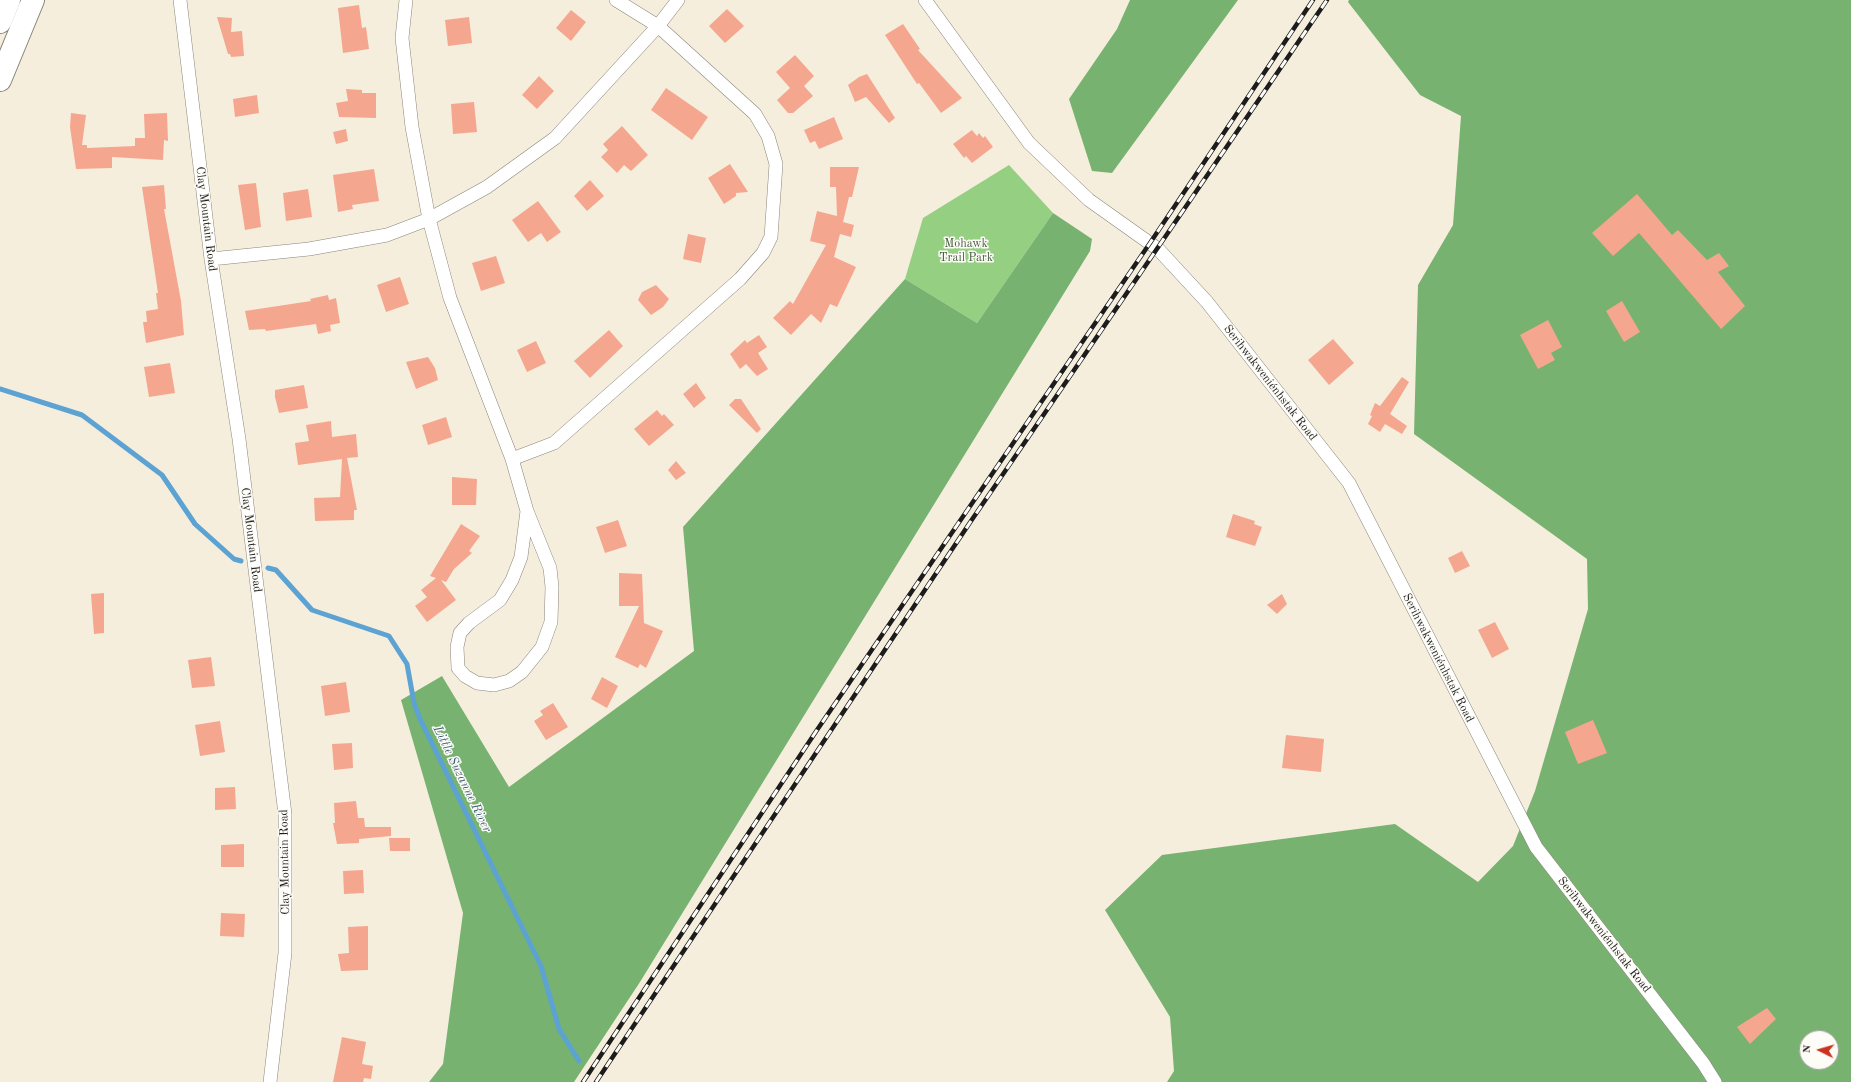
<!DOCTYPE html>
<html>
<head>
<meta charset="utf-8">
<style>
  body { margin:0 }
  #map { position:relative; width:1851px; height:1082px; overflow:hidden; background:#f6eedc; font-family:"Old Standard TT",serif }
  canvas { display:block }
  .north { position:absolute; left:1799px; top:1030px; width:40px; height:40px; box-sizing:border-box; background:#fdfcf7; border:1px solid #a3a29f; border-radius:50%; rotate:275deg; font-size:11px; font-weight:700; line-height:16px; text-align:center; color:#1c1c1c }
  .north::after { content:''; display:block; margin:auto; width:14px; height:18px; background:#c8321e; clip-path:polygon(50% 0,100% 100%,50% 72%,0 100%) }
</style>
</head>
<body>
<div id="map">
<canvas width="1851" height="1082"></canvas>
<div class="north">N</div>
</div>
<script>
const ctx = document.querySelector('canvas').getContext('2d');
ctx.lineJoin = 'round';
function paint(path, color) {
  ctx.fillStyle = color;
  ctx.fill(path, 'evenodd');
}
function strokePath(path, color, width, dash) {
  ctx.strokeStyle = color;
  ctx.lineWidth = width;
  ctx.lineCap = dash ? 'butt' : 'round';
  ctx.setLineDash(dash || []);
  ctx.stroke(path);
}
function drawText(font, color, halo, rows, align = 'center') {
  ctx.font = font + ' "Old Standard TT",serif';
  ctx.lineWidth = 3;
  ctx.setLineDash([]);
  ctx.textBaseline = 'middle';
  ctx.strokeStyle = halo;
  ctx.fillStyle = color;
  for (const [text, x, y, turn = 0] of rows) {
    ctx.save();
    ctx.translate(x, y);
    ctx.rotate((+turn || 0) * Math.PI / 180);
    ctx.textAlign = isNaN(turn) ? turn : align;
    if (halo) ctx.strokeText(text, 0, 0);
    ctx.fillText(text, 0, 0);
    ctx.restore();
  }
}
paint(new Path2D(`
  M 1009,165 L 1053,213 L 977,323 L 905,279 L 923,218 Z`), '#95cf82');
paint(new Path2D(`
  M 1130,0 L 1238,0 L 1112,173 L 1092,171 L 1069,99 L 1117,29 Z
  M 1349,0 L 1851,0 L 1851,1082 L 1167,1082 L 1174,1071 L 1170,1017 L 1105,910 L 1162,855 L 1395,824 L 1478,882 L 1513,846 L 1535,791 L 1588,609 L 1587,559 L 1414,434 L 1418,285 L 1453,225 L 1461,116 L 1420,95 L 1348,2 ZM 1807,1038 L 1831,1038 L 1831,1062 L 1807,1062 Z
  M 1053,213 L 1092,239 L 1090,251 L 640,982 L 574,1082 L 429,1082 L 443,1064 L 463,913 L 401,700 L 442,676 L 509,787 L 694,651 L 683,527 L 905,279 L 977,323 Z`), '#78b270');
strokePath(new Path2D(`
  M 0,389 L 82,415 L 162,475 L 195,524 L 234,559 L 241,561
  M 268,568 L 276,570 L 312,610 L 389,636 L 407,664 L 414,703 L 420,719 L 541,966 L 559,1029 L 579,1061`), '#5ca2d2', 5);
paint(new Path2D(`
  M 359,5 L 362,28 L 366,27 L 369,49 L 343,53 L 338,8 Z
  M 727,9 L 744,26 L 725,43 L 709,26 Z
  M 571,10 L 586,22 L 571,41 L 556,28 Z
  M 217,17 L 232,18 L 231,32 L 242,31 L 244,56 L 231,57 L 230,54 L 228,54 Z
  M 469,17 L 472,43 L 448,46 L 445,20 Z
  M 903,24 L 920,49 L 918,50 L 962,98 L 941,113 L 919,83 L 917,84 L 885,35 Z
  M 795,55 L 814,76 L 804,86 L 813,96 L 793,113 L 788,113 L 777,100 L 790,88 L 776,72 Z
  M 867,74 L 895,118 L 889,123 L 866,97 L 855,102 L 848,85 L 859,77 Z
  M 539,76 L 554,91 L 537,109 L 522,95 Z
  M 666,88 L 708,117 L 692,140 L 651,110 Z
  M 346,89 L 362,90 L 362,93 L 376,93 L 376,118 L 339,117 L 336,103 L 348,101 Z
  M 257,95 L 259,113 L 235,117 L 233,99 Z
  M 474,102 L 477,132 L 453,134 L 451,104 Z
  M 71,113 L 86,115 L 82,145 L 87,145 L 87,148 L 135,146 L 135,138 L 145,138 L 144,114 L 167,113 L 168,141 L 164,140 L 163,160 L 112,157 L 112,168 L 76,169 L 70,127 Z
  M 834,117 L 843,139 L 819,149 L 815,141 L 810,143 L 804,130 Z
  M 622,126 L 648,155 L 631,171 L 624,165 L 617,173 L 601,157 L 608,150 L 603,144 Z
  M 346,129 L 348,141 L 336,144 L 333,132 Z
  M 972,130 L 977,136 L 979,133 L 983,138 L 985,136 L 993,147 L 972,163 L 966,156 L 964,158 L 953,144 Z
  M 730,164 L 748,192 L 736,193 L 736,196 L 724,204 L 708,178 Z
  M 830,167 L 859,167 L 852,197 L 849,197 L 843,222 L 854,225 L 851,237 L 840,234 L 834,257 L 856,267 L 837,307 L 830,304 L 821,323 L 811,314 L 791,335 L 773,318 L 790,301 L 793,304 L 826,245 L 810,241 L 817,211 L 837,216 L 836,187 L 830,187 Z
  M 374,169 L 379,201 L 352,205 L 353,209 L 338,212 L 333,175 Z
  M 590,180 L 604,196 L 587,211 L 574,196 Z
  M 256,183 L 261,227 L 245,230 L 238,185 Z
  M 164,185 L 166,209 L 164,209 L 181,301 L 184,335 L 146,343 L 143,322 L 147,322 L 146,311 L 158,309 L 156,293 L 158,293 L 142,187 Z
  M 308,189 L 312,217 L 286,221 L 283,193 Z
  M 1637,194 L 1672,235 L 1678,230 L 1707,260 L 1719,253 L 1729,266 L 1718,272 L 1745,306 L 1721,329 L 1639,233 L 1613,256 L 1592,233 Z
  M 538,201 L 561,232 L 547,242 L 541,233 L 528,242 L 512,220 Z
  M 688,234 L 706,238 L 701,263 L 683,259 Z
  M 496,256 L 505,283 L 481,291 L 472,263 Z
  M 400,277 L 409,304 L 386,312 L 377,285 Z
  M 656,285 L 669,299 L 663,307 L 651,315 L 638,300 L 642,292 Z
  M 328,295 L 329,300 L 336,298 L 340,323 L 330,325 L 331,331 L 318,334 L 316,324 L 266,331 L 265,329 L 249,330 L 245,311 L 311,301 L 310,299 Z
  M 1622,301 L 1640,332 L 1624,342 L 1606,311 Z
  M 1548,320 L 1562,347 L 1551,353 L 1555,360 L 1538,369 L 1520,335 Z
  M 609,330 L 623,346 L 590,378 L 574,361 Z
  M 759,335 L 767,347 L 758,353 L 768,369 L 757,376 L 746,364 L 740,369 L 730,354 L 745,340 L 747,343 Z
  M 1333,339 L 1354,363 L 1329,385 L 1308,360 Z
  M 536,341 L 546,363 L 527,372 L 517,350 Z
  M 428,357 L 435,368 L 438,380 L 416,389 L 406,362 Z
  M 170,363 L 175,393 L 149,397 L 144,367 Z
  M 1402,377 L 1409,382 L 1390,414 L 1407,426 L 1402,434 L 1385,424 L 1380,432 L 1368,424 L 1372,416 L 1370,415 L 1375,403 L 1380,406 Z
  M 696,383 L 706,398 L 694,408 L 683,394 Z
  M 304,385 L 308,408 L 279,413 L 275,397 L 275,390 Z
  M 735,399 L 741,399 L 761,429 L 757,433 L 729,405 Z
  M 657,410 L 662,416 L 664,414 L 674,425 L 649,446 L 634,429 Z
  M 446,417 L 452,437 L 428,445 L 422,425 Z
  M 331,421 L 332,437 L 356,434 L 358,457 L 347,458 L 357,510 L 354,510 L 354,520 L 315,521 L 314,498 L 340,497 L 342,459 L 298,465 L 295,443 L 309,441 L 306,425 Z
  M 676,461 L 686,473 L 676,480 L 668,470 Z
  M 452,477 L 477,479 L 476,505 L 452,505 Z
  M 1233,514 L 1255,521 L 1254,524 L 1262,527 L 1255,546 L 1226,537 Z
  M 618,520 L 627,546 L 605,553 L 596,527 Z
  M 461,524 L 480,536 L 469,551 L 472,553 L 454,569 L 446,582 L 441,580 L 456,600 L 427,622 L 415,606 L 427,597 L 421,590 L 436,578 L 430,576 Z
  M 1462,551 L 1470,566 L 1455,573 L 1448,558 Z
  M 619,573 L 642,574 L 644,623 L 663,631 L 646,668 L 640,664 L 638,668 L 615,657 L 639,606 L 619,606 Z
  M 104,593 L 104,633 L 94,634 L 91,594 Z
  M 1282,594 L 1287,604 L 1277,614 L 1267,605 Z
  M 1495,622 L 1509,649 L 1492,658 L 1478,630 Z
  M 211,657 L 215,686 L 192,688 L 188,660 Z
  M 602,677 L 618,686 L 607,708 L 591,699 Z
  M 346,682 L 350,712 L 325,716 L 321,686 Z
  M 553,703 L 568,727 L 546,740 L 534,721 L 543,715 L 540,711 Z
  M 1593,720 L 1607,753 L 1578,764 L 1565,732 Z
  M 220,721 L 225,752 L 200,756 L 195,725 Z
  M 1286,735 L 1324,739 L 1321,772 L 1282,768 Z
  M 352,743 L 353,768 L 334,770 L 332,744 Z
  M 235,787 L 236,809 L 215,810 L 215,788 Z
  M 356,801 L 358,818 L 364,818 L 365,827 L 391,827 L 391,836 L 359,839 L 359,843 L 337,844 L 333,823 L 335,823 L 334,803 Z
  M 389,838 L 410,838 L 410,851 L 390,851 Z
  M 244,844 L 244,867 L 221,867 L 221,845 Z
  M 363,870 L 364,893 L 344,894 L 343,871 Z
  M 221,913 L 245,914 L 244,937 L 220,936 Z
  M 368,926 L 368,970 L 341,971 L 338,954 L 349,953 L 348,927 Z
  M 1767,1008 L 1776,1019 L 1750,1044 L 1737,1027 Z
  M 342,1037 L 366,1042 L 362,1064 L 373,1066 L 371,1079 L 364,1078 L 363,1082 L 333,1082 Z`), '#f5a68f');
const minor = new Path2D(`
  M 180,0 L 211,259 L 239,439 L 285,814 L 285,953 L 270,1082
  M 406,0 L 402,38 L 412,127 L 429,219 L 450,298 L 512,459 L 527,511 L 550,568 L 552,587 L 551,622 L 542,647 L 522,672 L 509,681 L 494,685 L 477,683 L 465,676 L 458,668 L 457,647 L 460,633 L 469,623 L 500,600 L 512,580 L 521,557 L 527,511
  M 925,0 L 1029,143 L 1089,200 L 1158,249 L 1207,302 L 1349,483 L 1536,847 L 1703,1063 L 1715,1082
  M 211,259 L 309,249 L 387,235 L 429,219 L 487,187 L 555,138 L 658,26 L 678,0
  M 512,459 L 554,443 L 740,279 L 763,253 L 771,237 L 776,164 L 768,136 L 755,114 L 658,26 L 616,0`);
const trunk = new Path2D(`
  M 0,22 L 9,0
  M 0,80 L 33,0`);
strokePath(minor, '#89857c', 14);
strokePath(trunk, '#89857c', 24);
strokePath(minor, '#fff', 13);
strokePath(trunk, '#fff', 22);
const rail = new Path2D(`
  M 583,1082 L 817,730 L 1150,243 L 1313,0
  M 596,1082 L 971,521 L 1327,0`);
strokePath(rail, '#1c1c1c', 4.5);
strokePath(rail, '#fdfcf7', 3, [9]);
drawText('12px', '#1c1c1c', '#fdfcf7', [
  ["Clay Mountain Road",206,219,83],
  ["Serihwakweniénhstak Road",1270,383,52],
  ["Clay Mountain Road",251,540,83],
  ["Serihwakweniénhstak Road",1438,658,63],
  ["Clay Mountain Road",285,862,-91],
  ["Serihwakweniénhstak Road",1604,935,52]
]);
drawText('12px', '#465b40', '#fdfcf7', [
  ["Mohawk",966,244],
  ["Trail Park",966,258]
]);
drawText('italic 13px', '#3c5f77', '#fdfcf7', [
  ["Little Suzanne River",462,779,64]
]);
</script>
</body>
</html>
